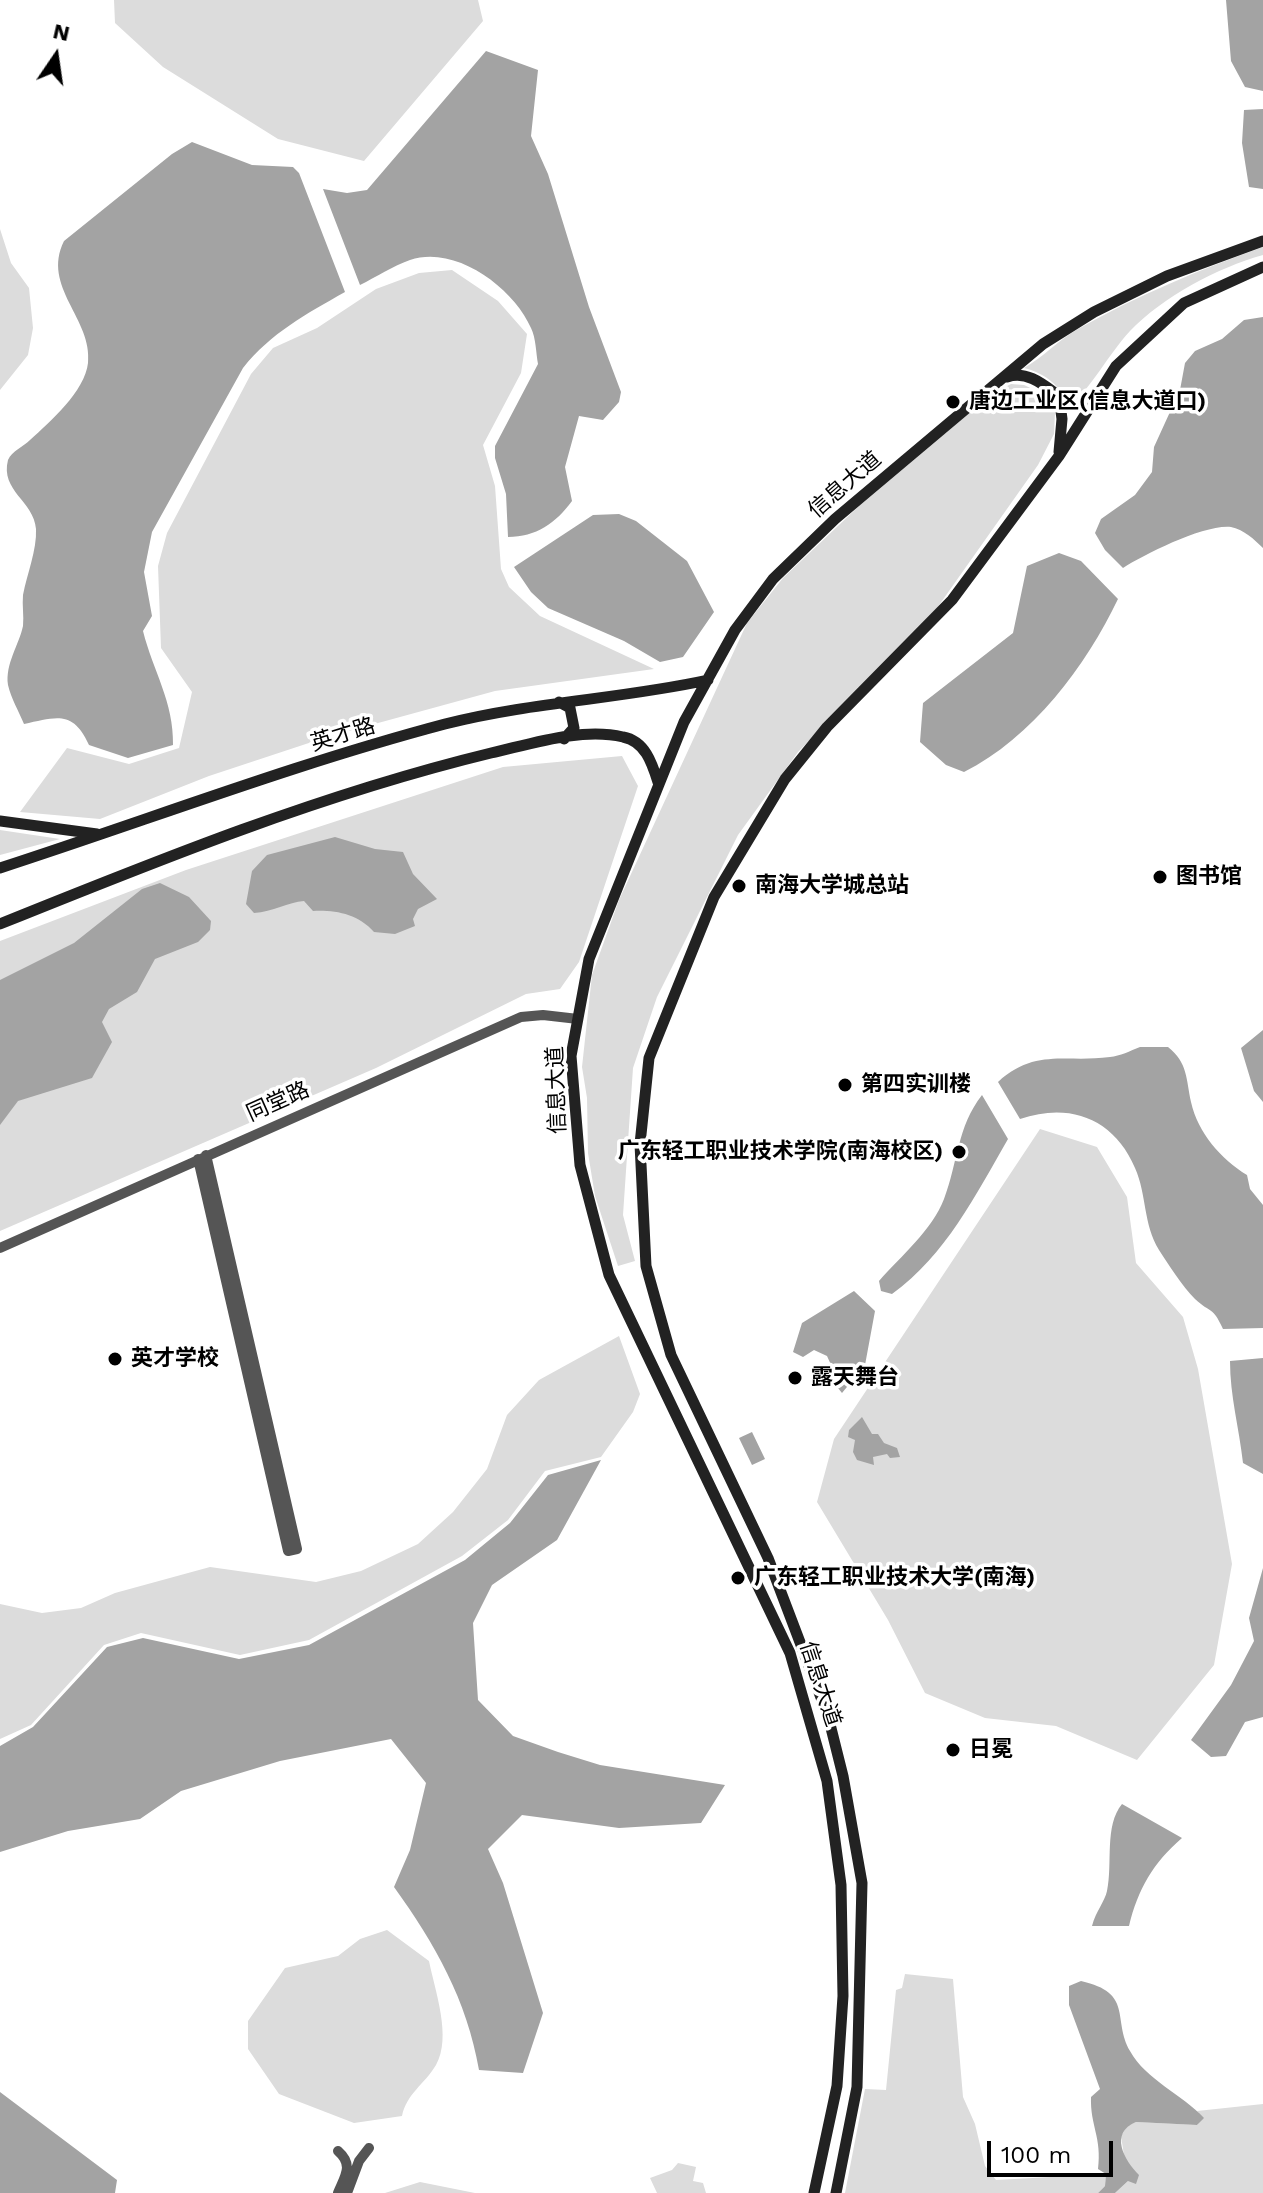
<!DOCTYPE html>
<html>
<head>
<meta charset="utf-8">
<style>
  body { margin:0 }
  #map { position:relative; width:1263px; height:2193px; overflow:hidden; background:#fff; font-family:"Work Sans",sans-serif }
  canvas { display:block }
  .north { position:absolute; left:16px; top:16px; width:80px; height:80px; -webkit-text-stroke:6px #fff; paint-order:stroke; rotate:13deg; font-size:22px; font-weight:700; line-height:32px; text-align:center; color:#000 }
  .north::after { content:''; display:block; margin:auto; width:28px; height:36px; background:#000; clip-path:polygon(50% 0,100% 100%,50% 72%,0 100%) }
  .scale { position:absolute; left:987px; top:2141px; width:126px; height:36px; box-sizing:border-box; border:4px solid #000; border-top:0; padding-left:10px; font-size:24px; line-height:28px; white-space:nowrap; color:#000; -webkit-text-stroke:6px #fff; paint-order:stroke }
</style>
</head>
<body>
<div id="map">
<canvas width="1263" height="2193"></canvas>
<div class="north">N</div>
<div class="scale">100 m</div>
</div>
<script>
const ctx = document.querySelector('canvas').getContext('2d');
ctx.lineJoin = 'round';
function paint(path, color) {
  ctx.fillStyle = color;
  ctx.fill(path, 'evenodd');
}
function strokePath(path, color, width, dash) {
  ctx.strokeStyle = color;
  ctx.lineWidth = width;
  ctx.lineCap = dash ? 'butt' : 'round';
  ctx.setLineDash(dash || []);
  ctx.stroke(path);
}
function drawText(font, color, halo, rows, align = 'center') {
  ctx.font = font + ' "Work Sans","Noto Sans SC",sans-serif';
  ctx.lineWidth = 7;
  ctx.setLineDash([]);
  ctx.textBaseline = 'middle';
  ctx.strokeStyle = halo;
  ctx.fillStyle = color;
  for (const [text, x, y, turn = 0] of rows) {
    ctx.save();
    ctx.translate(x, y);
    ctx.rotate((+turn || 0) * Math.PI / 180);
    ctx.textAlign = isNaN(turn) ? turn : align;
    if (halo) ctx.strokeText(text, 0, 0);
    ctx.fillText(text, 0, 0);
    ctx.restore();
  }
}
paint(new Path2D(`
  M 114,0 L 478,0 L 483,21 L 364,161 L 278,139 L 163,67 L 115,23 Z
  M 0,229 L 11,263 L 29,288 L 33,328 L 28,355 L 0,390 Z
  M 1263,247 L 1263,255 C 1217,268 1164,296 1130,331 C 1108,355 1092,387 1068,408 C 1063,387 1045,373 1024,368 C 1044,357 1058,340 1078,329 C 1138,295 1199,270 1263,247 Z
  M 452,270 L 498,301 L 527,334 L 521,373 L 483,445 L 495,486 L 501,569 L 509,587 L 540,616 L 654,669 L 495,691 L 327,737 L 209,776 L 100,819 L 20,812 L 67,748 L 129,764 L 179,748 L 192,692 L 161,648 L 158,566 L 167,533 L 251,374 L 273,348 L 317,328 L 376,289 L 419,273 Z
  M 1011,384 L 1024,385 L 1045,395 L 1055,412 L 1054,434 L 1038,465 L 937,608 L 798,752 L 738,835 L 657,997 L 633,1068 L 623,1215 L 635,1261 L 618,1266 L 595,1196 L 588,1153 L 587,1098 L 582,1067 L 592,975 L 619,900 L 747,623 L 783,578 L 859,506 L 992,394 Z
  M 622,756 L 638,786 L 579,962 L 560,989 L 526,994 L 376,1068 L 0,1231 L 0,941 L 186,870 L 503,767 Z
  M 0,830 L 60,839 L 0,855 Z
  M 1040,1129 L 1097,1147 L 1127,1197 L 1136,1263 L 1183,1317 L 1198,1369 L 1232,1564 L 1214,1665 L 1137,1760 L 1056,1726 L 985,1718 L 925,1693 L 888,1620 L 817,1502 L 834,1439 Z
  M 619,1336 L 640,1394 L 633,1412 L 601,1457 L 545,1471 L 508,1520 L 462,1556 L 309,1640 L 240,1655 L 141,1633 L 104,1645 L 31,1725 L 0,1739 L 0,1604 L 42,1613 L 81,1608 L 115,1593 L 210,1567 L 316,1582 L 361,1571 L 418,1544 L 453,1512 L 487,1469 L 507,1415 L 539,1380 Z
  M 387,1930 L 429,1961 C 435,1991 452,2037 436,2065 C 424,2085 407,2093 402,2116 L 354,2123 L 279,2094 L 248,2049 L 248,2021 L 285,1968 L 338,1956 L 360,1939 Z
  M 905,1974 L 953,1979 L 963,2097 L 975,2124 L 985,2166 L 996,2180 L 1106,2174 L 1105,2186 L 1098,2193 L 845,2193 L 865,2089 L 886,2090 L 896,1990 L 902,1988 Z
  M 1263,2104 L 1263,2193 L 1115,2193 L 1128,2181 L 1121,2136 L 1127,2126 L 1136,2122 L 1197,2125 L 1203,2118 L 1197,2111 Z
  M 678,2163 L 696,2167 L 693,2181 L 703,2183 L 706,2193 L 657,2193 L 650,2178 L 672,2170 Z
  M 420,2182 L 475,2193 L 385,2193 Z`), '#dcdcdc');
paint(new Path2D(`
  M 1226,0 L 1263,0 L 1263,91 L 1245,87 L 1231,61 Z
  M 486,51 L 538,70 L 531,136 L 548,174 L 589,307 L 621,392 L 619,402 L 603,420 L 579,416 L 565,467 L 572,501 C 556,523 536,537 508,537 L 506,494 L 495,458 L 495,446 L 538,364 C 536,353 536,338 531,328 C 514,288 455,244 410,260 C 393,266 376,277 360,285 L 323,189 L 347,193 L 367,190 Z
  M 1263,109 L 1263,189 L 1249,187 L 1242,143 L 1244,110 Z
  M 192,142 L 252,165 L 293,167 L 299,173 L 345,292 C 306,314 271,333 243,368 L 152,532 L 144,572 L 152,616 L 143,631 C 153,671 174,702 173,745 L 128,758 L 89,745 C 73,710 57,717 24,724 C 19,712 11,698 8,685 C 5,664 19,645 23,626 C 24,616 22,605 23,595 C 27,574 37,550 36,529 C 34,501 0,491 8,460 C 12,451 23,447 30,440 C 50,422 85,391 88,363 C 93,319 41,287 64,241 L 172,154 Z
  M 1263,317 L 1263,548 C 1255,540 1243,529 1231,527 C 1205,524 1145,554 1123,568 L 1105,550 L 1095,533 L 1101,519 L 1135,495 L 1152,472 L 1154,447 L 1180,390 L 1185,363 L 1195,351 L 1222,339 L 1244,320 Z
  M 619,514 L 636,521 L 687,561 L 714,612 L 683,657 L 660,662 L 624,641 L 548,608 L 531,592 L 514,567 L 593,515 Z
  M 1059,553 L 1081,561 L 1118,599 C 1086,666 1032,738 964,772 L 946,765 L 920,742 L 923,703 L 1013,633 L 1027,566 Z
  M 335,837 L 375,849 L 403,852 L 413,874 L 437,899 L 418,909 L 413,919 L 415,926 L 395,934 L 374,932 C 358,914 336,910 313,911 L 304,901 C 288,902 273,912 254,913 L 246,904 L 252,871 L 267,855 Z
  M 160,883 L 189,897 L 211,921 L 210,930 L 198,942 L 155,959 L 137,992 L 109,1009 L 102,1022 L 112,1042 L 92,1078 L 18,1101 L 0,1125 L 0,980 L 74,943 L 142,889 Z
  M 1263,1030 L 1263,1102 L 1254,1091 L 1241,1048 Z
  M 1140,1047 L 1168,1047 C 1188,1063 1186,1079 1191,1102 C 1198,1133 1221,1159 1247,1175 L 1250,1189 L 1263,1205 L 1263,1328 L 1223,1329 C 1212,1305 1211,1314 1195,1299 C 1182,1286 1169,1265 1159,1250 C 1143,1224 1147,1195 1135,1168 C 1114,1118 1069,1102 1020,1119 L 998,1082 C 1035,1048 1066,1063 1110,1057 C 1120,1056 1130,1051 1140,1047 Z
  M 982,1095 L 1008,1139 C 975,1196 946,1255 892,1294 L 881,1291 L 879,1281 C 901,1256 932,1230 944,1199 C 958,1162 957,1127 982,1095 Z
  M 854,1291 L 875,1311 L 865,1365 L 842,1393 L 829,1377 L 832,1367 L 827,1356 L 814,1350 L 803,1357 L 793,1352 L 802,1323 Z
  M 1263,1358 L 1263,1474 L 1243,1463 C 1239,1427 1230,1396 1230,1361 Z
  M 862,1417 L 872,1434 L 878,1434 L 884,1443 L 897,1448 L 900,1457 L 890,1458 L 887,1454 L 873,1457 L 874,1465 L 857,1460 L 853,1452 L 855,1440 L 848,1437 L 849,1430 Z
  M 752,1432 L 765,1459 L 752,1465 L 739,1438 Z
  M 601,1460 L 557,1540 L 492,1585 L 473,1623 L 478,1700 L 513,1736 L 558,1752 L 600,1765 L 725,1785 L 701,1823 L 619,1828 L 522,1815 L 488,1849 L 503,1883 L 543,2013 L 523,2073 L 479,2070 C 467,2000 435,1944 394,1887 L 410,1850 L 426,1783 L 391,1739 L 280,1761 L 181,1791 L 140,1819 L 68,1831 L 0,1852 L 0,1746 L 33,1727 L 107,1647 L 143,1638 L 239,1659 L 309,1645 L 465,1560 L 510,1523 L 548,1475 Z
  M 1263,1568 L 1263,1717 L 1245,1722 L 1226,1756 L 1211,1757 L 1191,1740 L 1231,1685 L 1254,1641 L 1249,1618 Z
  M 1122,1804 L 1182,1838 C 1153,1863 1138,1889 1129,1926 L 1092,1926 C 1096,1911 1105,1901 1107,1891 C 1113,1863 1104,1826 1122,1804 Z
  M 1081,1981 C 1134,1993 1112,2019 1130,2051 C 1146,2080 1182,2094 1204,2118 L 1197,2125 L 1136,2122 C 1109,2133 1124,2160 1139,2175 L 1136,2184 L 1128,2181 L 1115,2193 L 1098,2193 L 1105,2186 L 1106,2174 L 1098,2169 C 1102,2137 1090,2126 1091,2097 L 1100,2089 L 1069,2005 L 1069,1986 Z
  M 0,2092 L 117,2180 L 115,2193 L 0,2193 Z`), '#a3a3a3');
strokePath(new Path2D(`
  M 198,1159 L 288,1551 L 297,1549 L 206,1155
  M 0,1248 L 521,1017 L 543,1015 L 578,1019
  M 338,2193 C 345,2176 354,2165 338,2151
  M 347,2193 L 359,2161 L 369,2148`), '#555', 10);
strokePath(new Path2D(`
  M 1007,377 C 1027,370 1044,385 1059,396 L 1062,419 L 1059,452
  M 559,702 L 570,708 L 574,728 L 564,739
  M 0,821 L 97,834
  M 0,868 C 148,820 294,764 445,724 C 531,702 621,699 708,680
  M 0,924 C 161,859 322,794 491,753 C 531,744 582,727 623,737 C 645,741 652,763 658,782
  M 814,2193 L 837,2086 L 843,1996 L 841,1885 L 827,1781 L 790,1653 L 609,1275 L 580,1165 L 571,1056 L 589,959 L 684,722 L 735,630 L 773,579 L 835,519 L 1043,344 L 1094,312 L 1167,276 L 1263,241
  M 836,2193 L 857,2087 L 862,1883 L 843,1776 L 828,1716 L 768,1558 L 671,1355 L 646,1266 L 640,1144 L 649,1058 L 714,897 L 785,779 L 827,727 L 952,600 L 1059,456 L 1116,366 L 1184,303 L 1263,267`), '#222', 11);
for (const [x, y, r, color] of [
  [953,402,8,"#000"],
  [1160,877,8,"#000"],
  [739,886,8,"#000"],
  [845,1085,8,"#000"],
  [959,1152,8,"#000"],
  [115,1359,8,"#000"],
  [795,1378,8,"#000"],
  [738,1578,8,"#000"],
  [953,1750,8,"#000"]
]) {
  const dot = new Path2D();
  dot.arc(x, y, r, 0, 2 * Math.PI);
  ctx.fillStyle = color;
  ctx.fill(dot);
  strokePath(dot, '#fff', 3);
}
drawText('bold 22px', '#000', '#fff', [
  ["唐边工业区(信息大道口)",969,402],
  ["图书馆",1176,877],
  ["南海大学城总站",755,886],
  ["第四实训楼",861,1085],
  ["广东轻工职业技术学院(南海校区)",943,1152,"right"],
  ["英才学校",131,1359],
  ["露天舞台",811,1378],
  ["广东轻工职业技术大学(南海)",754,1578],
  ["日冕",969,1750]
], 'left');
drawText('22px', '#000', '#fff', [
  ["信息大道",845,485,-41],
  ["英才路",343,735,-17],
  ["信息大道",557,1090,-92],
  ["同堂路",278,1102,-24],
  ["信息大道",820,1684,72]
]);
</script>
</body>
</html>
